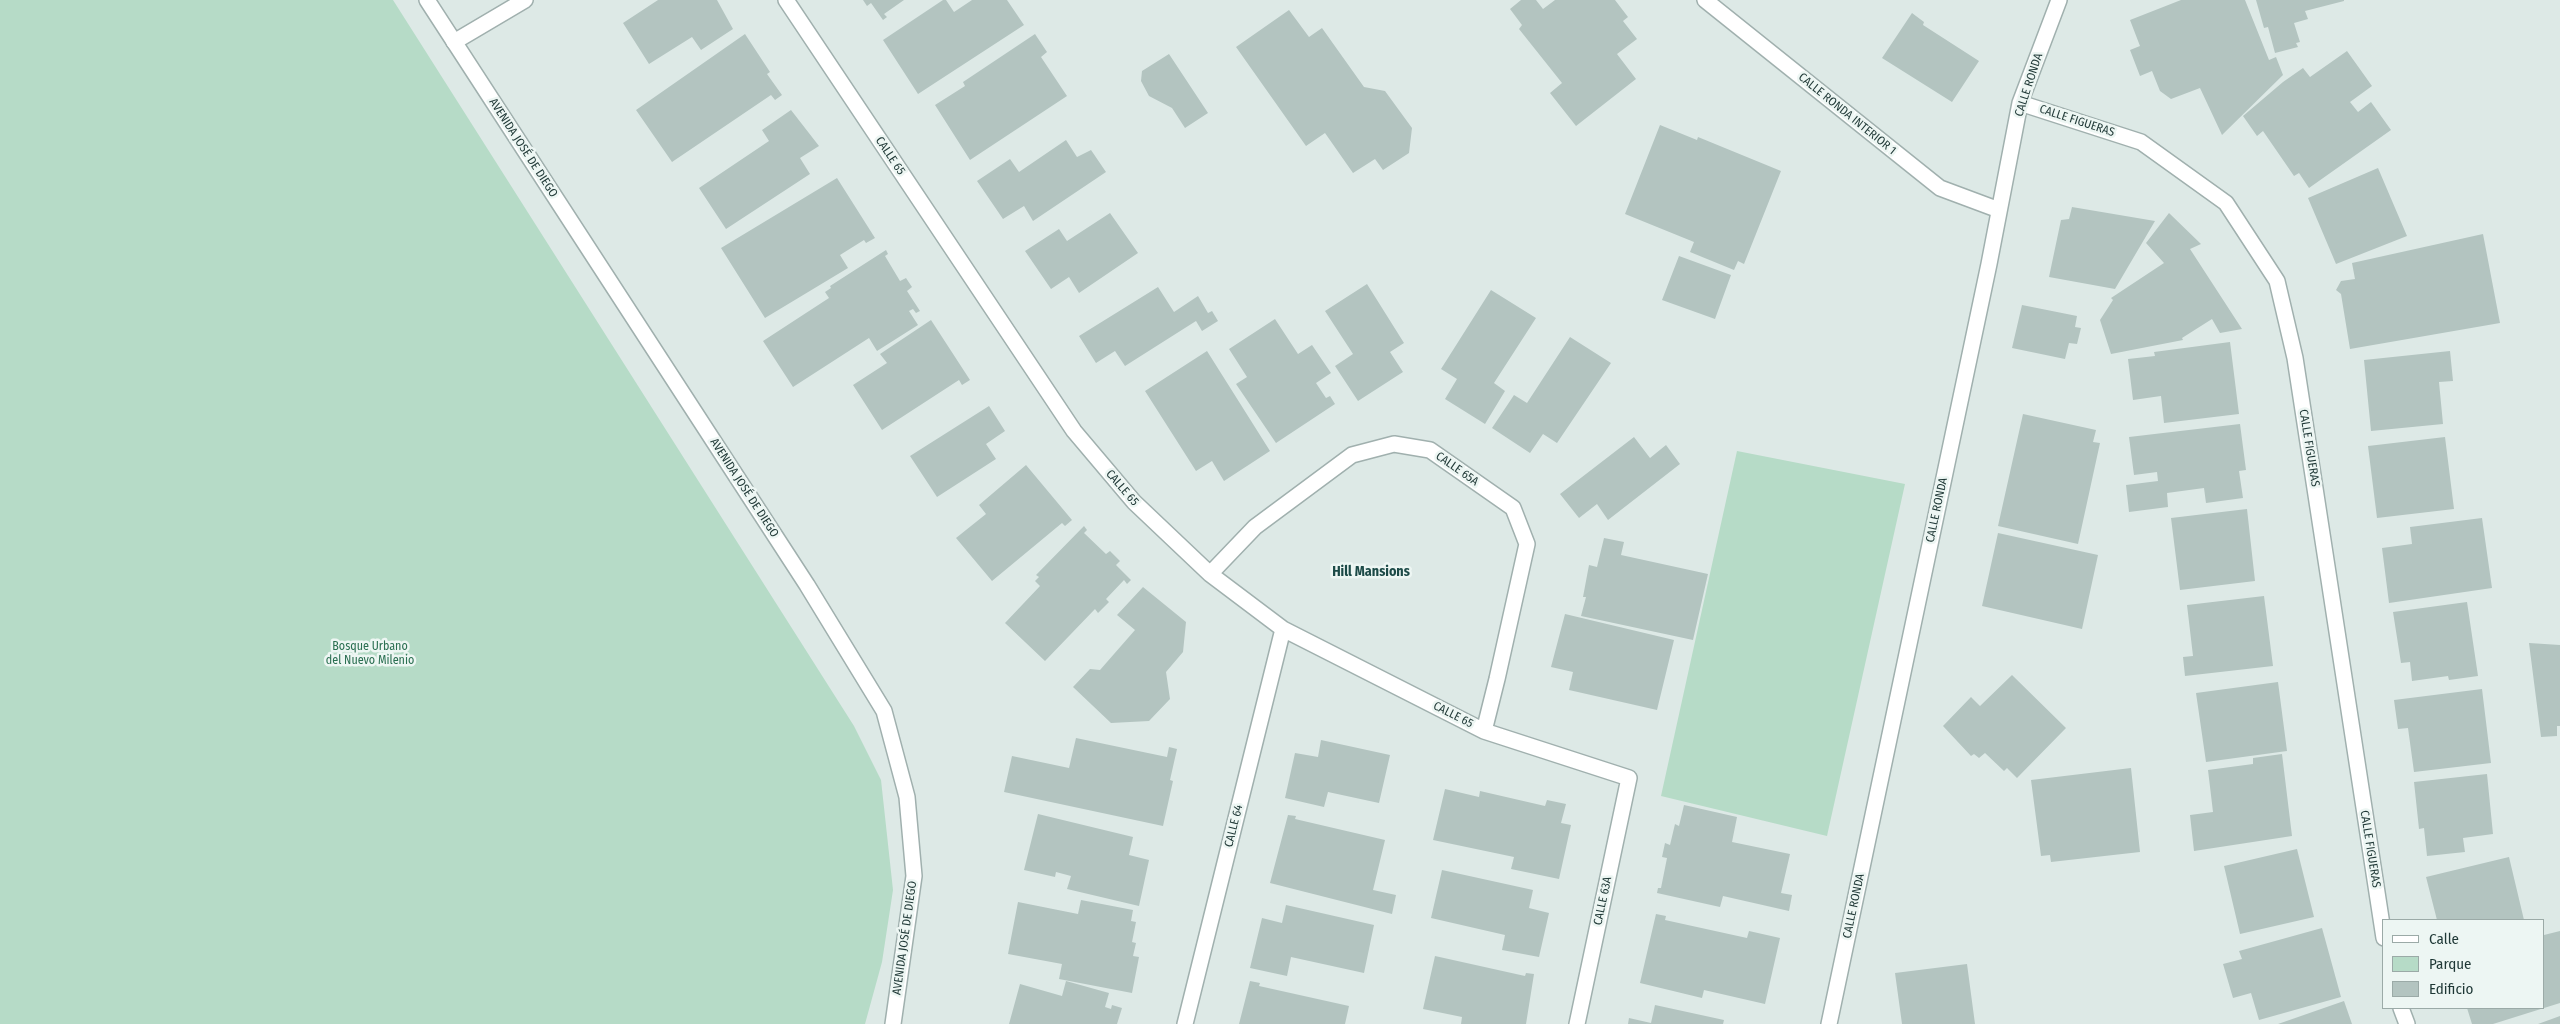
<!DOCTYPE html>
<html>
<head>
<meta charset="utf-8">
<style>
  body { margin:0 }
  #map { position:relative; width:2560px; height:1024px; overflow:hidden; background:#dde9e6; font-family:"Fira Sans Condensed",sans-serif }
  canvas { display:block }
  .legend { position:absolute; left:2382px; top:919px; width:162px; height:90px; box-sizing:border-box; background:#edf6f3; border:1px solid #9baaa7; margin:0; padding:6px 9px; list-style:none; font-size:15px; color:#1f3836 }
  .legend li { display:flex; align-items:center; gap:10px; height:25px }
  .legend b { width:25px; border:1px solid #9baaa7 }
</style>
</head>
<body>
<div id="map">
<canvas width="2560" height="1024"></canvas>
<ul class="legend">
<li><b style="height:6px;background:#fff"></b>Calle</li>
<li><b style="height:14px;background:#b6dbc7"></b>Parque</li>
<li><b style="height:14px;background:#b3c4c0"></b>Edificio</li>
</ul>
</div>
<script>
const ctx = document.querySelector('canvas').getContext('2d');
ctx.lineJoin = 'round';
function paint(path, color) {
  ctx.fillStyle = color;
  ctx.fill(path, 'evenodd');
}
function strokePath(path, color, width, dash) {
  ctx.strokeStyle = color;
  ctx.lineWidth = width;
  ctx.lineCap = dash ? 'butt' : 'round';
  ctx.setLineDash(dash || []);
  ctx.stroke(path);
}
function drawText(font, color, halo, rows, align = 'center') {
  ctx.font = font + ' "Fira Sans Condensed",sans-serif';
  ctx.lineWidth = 5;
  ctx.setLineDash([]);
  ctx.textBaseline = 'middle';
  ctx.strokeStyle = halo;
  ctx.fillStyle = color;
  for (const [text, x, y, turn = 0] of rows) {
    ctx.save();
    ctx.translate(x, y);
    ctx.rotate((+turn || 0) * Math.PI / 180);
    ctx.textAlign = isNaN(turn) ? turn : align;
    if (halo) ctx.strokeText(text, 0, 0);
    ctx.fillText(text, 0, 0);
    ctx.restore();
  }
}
paint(new Path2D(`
  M 0,0 L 393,0 L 854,726 L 881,780 L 893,890 L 882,962 L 865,1024 L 0,1024 Z
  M 1737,451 L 1905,484 L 1827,836 L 1661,796 Z`), '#b6dbc7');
paint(new Path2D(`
  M 658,0 L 717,0 L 733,29 L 701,50 L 692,37 L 649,64 L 623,23 Z
  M 863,0 L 904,0 L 884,14 L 887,17 L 883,20 L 871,3 L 867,6 Z
  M 943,0 L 946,0 L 954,12 L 972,0 L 1007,0 L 1024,25 L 918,94 L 883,40 Z
  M 1521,0 L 1536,0 L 1543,9 L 1555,0 L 1615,0 L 1628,17 L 1623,21 L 1637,39 L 1617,54 L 1636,79 L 1576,126 L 1550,93 L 1562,83 L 1519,29 L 1522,25 L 1510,9 Z
  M 2181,0 L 2245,0 L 2269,60 L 2276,57 L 2283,75 L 2222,135 L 2200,88 L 2171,99 L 2160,91 L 2152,71 L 2140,76 L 2130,50 L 2140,46 L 2130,20 Z
  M 2256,0 L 2344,0 L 2344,1 L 2305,11 L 2308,19 L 2294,23 L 2300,42 L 2296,43 L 2298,47 L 2275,53 L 2268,27 L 2264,28 Z
  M 1289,10 L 1309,37 L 1322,28 L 1364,87 L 1385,91 L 1412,128 L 1409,153 L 1383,170 L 1375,159 L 1353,173 L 1325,133 L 1306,146 L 1236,47 Z
  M 1912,13 L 1924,22 L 1923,25 L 1979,61 L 1952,102 L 1882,58 Z
  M 745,34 L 770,72 L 767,74 L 782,95 L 775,100 L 771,95 L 672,162 L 636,110 Z
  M 1035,34 L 1047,52 L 1041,57 L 1067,96 L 970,160 L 935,105 L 965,86 L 963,82 Z
  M 2347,51 L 2372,86 L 2350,102 L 2358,112 L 2371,102 L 2391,130 L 2309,188 L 2299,173 L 2294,176 L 2263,131 L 2257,136 L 2243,116 L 2283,82 L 2303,68 L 2310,77 Z
  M 1169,54 L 1208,113 L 1185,128 L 1172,108 L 1149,96 L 1141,81 L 1142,71 Z
  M 791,110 L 819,146 L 800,158 L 810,174 L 726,229 L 699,188 L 769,141 L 762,130 Z
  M 1660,125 L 1697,140 L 1698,137 L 1781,171 L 1744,264 L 1738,261 L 1734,270 L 1690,252 L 1694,242 L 1625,214 Z
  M 1066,140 L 1077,157 L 1091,150 L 1106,172 L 1033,221 L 1024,206 L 1003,219 L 977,181 L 1010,159 L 1019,172 Z
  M 2378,168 L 2407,236 L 2336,264 L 2308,198 Z
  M 837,178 L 875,238 L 866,243 L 864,240 L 840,255 L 848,268 L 765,318 L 721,248 Z
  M 2072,207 L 2155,221 L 2115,289 L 2049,277 L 2061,220 L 2069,219 Z
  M 1110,213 L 1138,253 L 1079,293 L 1069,277 L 1051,289 L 1025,251 L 1059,229 L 1067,241 Z
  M 2169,213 L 2201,244 L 2190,249 L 2242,329 L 2220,333 L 2212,319 L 2182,338 L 2183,340 L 2111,354 L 2100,320 L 2113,300 L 2111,298 L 2164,263 L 2146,243 Z
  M 2483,234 L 2500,323 L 2350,349 L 2341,294 L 2336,290 L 2341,281 L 2355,279 L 2352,263 Z
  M 886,250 L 888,254 L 885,256 L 900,281 L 906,278 L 912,287 L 907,291 L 920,311 L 916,313 L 913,309 L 909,311 L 918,325 L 877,351 L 869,338 L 793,387 L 763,341 L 829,298 L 825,292 L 831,288 L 830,286 Z
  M 1679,256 L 1731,275 L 1715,319 L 1662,300 Z
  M 1367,284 L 1404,343 L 1390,352 L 1403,372 L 1358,401 L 1335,366 L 1353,354 L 1325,311 Z
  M 1158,287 L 1174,312 L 1198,296 L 1208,313 L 1212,311 L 1218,321 L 1202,331 L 1196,321 L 1125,366 L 1115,351 L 1096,363 L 1079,336 Z
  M 1491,290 L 1536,318 L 1494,383 L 1505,391 L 1485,424 L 1445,399 L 1457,379 L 1441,369 Z
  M 2022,305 L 2077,316 L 2075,327 L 2081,328 L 2077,344 L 2069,343 L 2065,359 L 2012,348 Z
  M 1275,319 L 1298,354 L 1312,345 L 1331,373 L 1316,383 L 1326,398 L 1330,396 L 1335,404 L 1276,443 L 1236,384 L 1247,377 L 1229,349 Z
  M 931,320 L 970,380 L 962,385 L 959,380 L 882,430 L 853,385 L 887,363 L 880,354 Z
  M 1570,337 L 1611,363 L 1557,443 L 1543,434 L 1530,453 L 1492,428 L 1514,395 L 1527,403 Z
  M 2230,342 L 2239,414 L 2164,423 L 2161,396 L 2133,400 L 2128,359 L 2155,356 L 2154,352 Z
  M 1207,351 L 1270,451 L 1224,481 L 1212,461 L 1196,471 L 1145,391 Z
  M 2450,351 L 2453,381 L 2439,382 L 2443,424 L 2371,431 L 2364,360 Z
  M 989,406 L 1005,431 L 986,444 L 996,459 L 937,497 L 910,456 Z
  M 2023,414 L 2096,430 L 2093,442 L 2100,443 L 2078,544 L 1998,526 Z
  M 2240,424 L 2246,470 L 2239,471 L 2243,498 L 2206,503 L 2204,488 L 2167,493 L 2168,507 L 2129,512 L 2126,485 L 2158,481 L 2157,472 L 2134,475 L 2129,437 Z
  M 1634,437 L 1650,458 L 1666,445 L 1680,464 L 1608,520 L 1597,504 L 1579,518 L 1560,494 Z
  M 2445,437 L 2454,509 L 2377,518 L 2368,446 Z
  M 1026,465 L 1072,520 L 1065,526 L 1062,523 L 992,581 L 956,538 L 986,514 L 979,505 Z
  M 2247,509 L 2255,581 L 2180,590 L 2171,518 Z
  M 2482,518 L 2492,588 L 2389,603 L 2382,548 L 2412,544 L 2410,527 Z
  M 1084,526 L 1087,530 L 1084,533 L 1106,554 L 1110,551 L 1120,561 L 1116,565 L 1131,580 L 1127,584 L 1124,580 L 1106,599 L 1109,602 L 1098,613 L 1095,609 L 1045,661 L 1005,623 L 1040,586 L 1035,581 L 1039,577 L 1036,575 Z
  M 1998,533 L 2098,555 L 2082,629 L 1982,606 Z
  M 1604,538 L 1624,542 L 1621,555 L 1708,574 L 1693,640 L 1581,616 L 1586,597 L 1583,597 L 1589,565 L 1597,567 Z
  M 1143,587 L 1186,622 L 1183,652 L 1166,672 L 1170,699 L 1149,721 L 1111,723 L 1073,687 L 1090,669 L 1100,670 L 1135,630 L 1117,615 Z
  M 2264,596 L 2273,666 L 2185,676 L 2183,657 L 2193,656 L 2187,605 Z
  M 2467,602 L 2478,676 L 2449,680 L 2448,676 L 2412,681 L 2410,662 L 2401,663 L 2393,612 Z
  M 1565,614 L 1674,640 L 1657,710 L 1569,690 L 1573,672 L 1551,667 Z
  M 2529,643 L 2560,645 L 2560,726 L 2557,726 L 2557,736 L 2541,737 Z
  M 2012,675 L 2066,728 L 2017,778 L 2007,768 L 2004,771 L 1985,753 L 1979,758 L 1974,754 L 1971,756 L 1943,726 L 1971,697 L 1980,706 Z
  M 2278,682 L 2287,751 L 2206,762 L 2196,693 Z
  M 2482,689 L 2491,763 L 2414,772 L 2408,728 L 2398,729 L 2394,700 Z
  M 1076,738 L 1167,757 L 1169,747 L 1177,749 L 1170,780 L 1173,781 L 1163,826 L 1004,792 L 1012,756 L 1069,768 Z
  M 1321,740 L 1390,755 L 1379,803 L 1328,792 L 1324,807 L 1285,798 L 1295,753 L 1318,757 Z
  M 2282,754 L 2292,836 L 2194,851 L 2190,815 L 2213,812 L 2208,770 L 2253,764 L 2253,758 Z
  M 2131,768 L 2140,852 L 2051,862 L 2050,855 L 2041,856 L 2031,780 Z
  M 2487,774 L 2493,834 L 2463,838 L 2465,852 L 2427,856 L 2424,828 L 2419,829 L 2414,782 Z
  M 1445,789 L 1479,797 L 1480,791 L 1545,806 L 1547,800 L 1566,804 L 1561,823 L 1571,825 L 1559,879 L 1511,869 L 1514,857 L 1433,840 Z
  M 1684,805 L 1737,817 L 1732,842 L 1790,854 L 1781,893 L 1792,895 L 1789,911 L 1723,896 L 1720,907 L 1657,893 L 1658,888 L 1661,888 L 1667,858 L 1662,857 L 1665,843 L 1670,845 L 1675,824 L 1679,826 Z
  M 1038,814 L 1133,837 L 1129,855 L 1149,860 L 1139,906 L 1067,889 L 1071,876 L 1056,872 L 1055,877 L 1024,870 Z
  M 1288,815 L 1296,816 L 1295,819 L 1385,840 L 1373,890 L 1396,895 L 1392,914 L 1270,883 Z
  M 2297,849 L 2314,917 L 2240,934 L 2224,866 Z
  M 2509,857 L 2524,920 L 2437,920 L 2426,877 Z
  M 1442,870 L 1533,890 L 1529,908 L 1549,913 L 1539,957 L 1502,950 L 1505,935 L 1431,918 Z
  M 1081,900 L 1133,910 L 1131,921 L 1136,922 L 1132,942 L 1136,943 L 1133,956 L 1139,957 L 1132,993 L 1059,979 L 1062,964 L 1008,954 L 1018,902 L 1078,914 Z
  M 1286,905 L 1374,925 L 1364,973 L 1291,957 L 1287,976 L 1250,968 L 1262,918 L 1282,923 Z
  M 1656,914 L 1666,916 L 1665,920 L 1747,938 L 1749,931 L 1780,938 L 1765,1004 L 1704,990 L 1702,998 L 1640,983 Z
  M 2322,928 L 2341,997 L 2259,1020 L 2251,993 L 2233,998 L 2223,964 L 2242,959 L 2239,951 Z
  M 2560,931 L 2560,1003 L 2544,1008 L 2544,935 Z
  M 1435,956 L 1525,976 L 1526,973 L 1534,974 L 1526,1024 L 1461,1024 L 1462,1017 L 1423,1009 Z
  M 1967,964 L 1975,1024 L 1902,1024 L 1895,973 Z
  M 1066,981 L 1109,993 L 1105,1007 L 1111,1009 L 1112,1005 L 1122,1008 L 1117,1024 L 1009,1024 L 1020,984 L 1062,996 Z
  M 1250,981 L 1260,983 L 1259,986 L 1349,1006 L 1345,1024 L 1239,1024 Z
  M 2344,1001 L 2352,1024 L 2278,1024 Z
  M 1655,1005 L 1724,1020 L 1723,1024 L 1628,1024 L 1629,1018 L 1651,1023 Z
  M 2467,1008 L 2544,1008 L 2493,1024 L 2472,1024 Z
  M 2560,1016 L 2560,1024 L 2538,1024 Z`), '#b3c4c0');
const minor = new Path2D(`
  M 786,0 L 1074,431 L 1134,502 L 1210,574 L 1283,629 L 1484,731 L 1629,778 L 1577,1024
  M 1705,0 L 1940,188 L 1999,210
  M 454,42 L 525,0
  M 2020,103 L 2141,142 L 2226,203 L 2277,281 L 2295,358 L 2384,938
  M 1210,574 L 1255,527 L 1352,455 L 1394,444 L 1430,450 L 1513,508 L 1527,544 L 1497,679 L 1484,731
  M 2401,1008 L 2407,1024
  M 1185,1024 L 1283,629
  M 1829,1024 L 1989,264 L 2020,103 L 2059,0`);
const tertiary = new Path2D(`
  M 427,0 L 807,585 L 884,711 L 907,797 L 914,876 L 893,1024`);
strokePath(minor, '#a0b0ae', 18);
strokePath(tertiary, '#a0b0ae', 18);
strokePath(minor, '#fff', 15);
strokePath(tertiary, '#fff', 15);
drawText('12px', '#1f3836', '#edf6f3', [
  ["CALLE RONDA",2029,85,-72],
  ["CALLE RONDA INTERIOR 1",1847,114,39],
  ["CALLE FIGUERAS",2077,121,18],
  ["AVENIDA JOSÉ DE DIEGO",523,148,57],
  ["CALLE 65",890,156,56],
  ["CALLE FIGUERAS",2309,448,81],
  ["CALLE 65A",1457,469,35],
  ["AVENIDA JOSÉ DE DIEGO",744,488,57],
  ["CALLE 65",1122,488,49],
  ["CALLE RONDA",1937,510,-78],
  ["CALLE 65",1453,715,27],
  ["CALLE 64",1234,826,-76],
  ["CALLE FIGUERAS",2370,849,81],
  ["CALLE 63A",1603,901,-78],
  ["CALLE RONDA",1854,906,-78],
  ["AVENIDA JOSÉ DE DIEGO",905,938,-82]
]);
drawText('12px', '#2a6f51', '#edf6f3', [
  ["Bosque Urbano",370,647],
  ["del Nuevo Milenio",370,661]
]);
drawText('bold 14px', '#1c4a47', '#edf6f3', [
  ["Hill Mansions",1371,572]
]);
</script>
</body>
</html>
